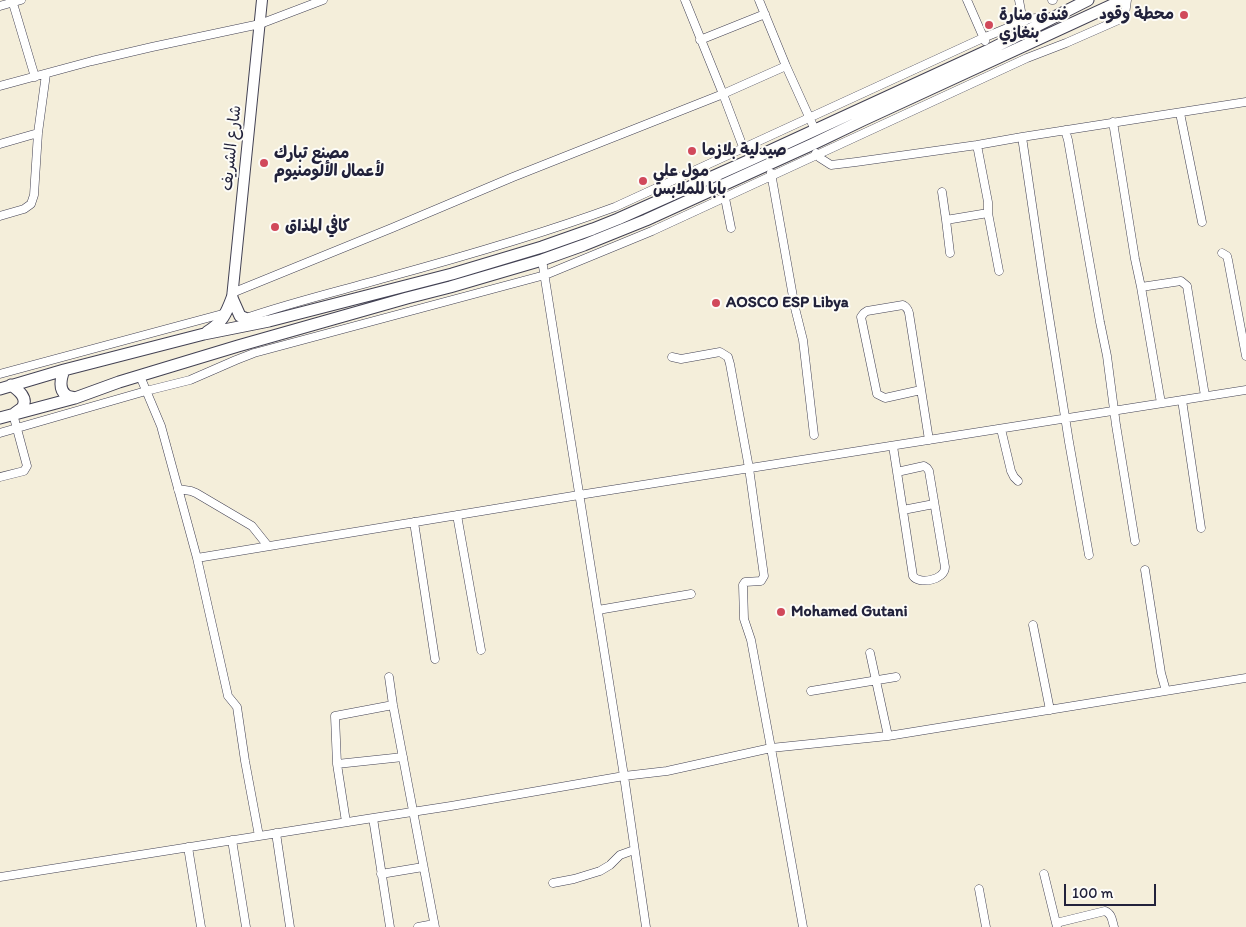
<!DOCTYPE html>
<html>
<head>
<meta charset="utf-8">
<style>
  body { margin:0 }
  #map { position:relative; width:1246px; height:927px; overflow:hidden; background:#f4eeda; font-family:Itim,sans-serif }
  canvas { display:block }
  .scale { position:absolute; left:1064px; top:884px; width:92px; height:22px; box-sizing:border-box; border:2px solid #22223b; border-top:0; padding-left:6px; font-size:15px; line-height:18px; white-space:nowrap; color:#22223b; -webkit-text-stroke:4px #fdfcf7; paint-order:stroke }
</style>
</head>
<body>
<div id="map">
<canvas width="1246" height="927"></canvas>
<div class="scale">100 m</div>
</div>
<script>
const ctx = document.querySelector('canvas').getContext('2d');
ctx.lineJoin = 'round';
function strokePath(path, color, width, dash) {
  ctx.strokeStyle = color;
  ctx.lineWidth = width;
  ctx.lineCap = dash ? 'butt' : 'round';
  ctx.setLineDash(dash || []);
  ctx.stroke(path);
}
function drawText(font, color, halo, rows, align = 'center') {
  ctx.font = font + ' Itim,"Playpen Sans Arabic",sans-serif';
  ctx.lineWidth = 4;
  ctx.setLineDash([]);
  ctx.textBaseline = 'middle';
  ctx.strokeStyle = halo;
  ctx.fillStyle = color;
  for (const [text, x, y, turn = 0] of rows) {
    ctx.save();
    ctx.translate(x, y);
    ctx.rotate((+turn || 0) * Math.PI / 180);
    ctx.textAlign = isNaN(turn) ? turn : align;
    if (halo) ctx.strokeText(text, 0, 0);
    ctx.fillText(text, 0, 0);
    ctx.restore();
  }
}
const minor = new Path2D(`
  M 12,0 L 35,77
  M 685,0 L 723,94 L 743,147
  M 759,0 L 786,66 L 815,130
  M 967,0 L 985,41
  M 1019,0 L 1023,22
  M 1052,0 L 1053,0
  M 0,6 L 21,0
  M 700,40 L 765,14
  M 0,86 L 92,61 L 152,47 L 260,24 L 323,0
  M 1180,113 L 1202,222
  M 1113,122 L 1135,259 L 1141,287 L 1161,403
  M 1065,130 L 1068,140 L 1100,322 L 1107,356 L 1116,425 L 1135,541
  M 1022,137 L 1042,272 L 1069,442 L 1089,555
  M 0,144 L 38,133
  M 816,153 L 820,158 L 831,165 L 856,162 L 977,145 L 1022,137 L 1246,102
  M 771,173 L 795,308 L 803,340 L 814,435
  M 720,185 L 725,198 L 731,228
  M 942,192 L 946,220 L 950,253
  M 988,213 L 999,271
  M 0,216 L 24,209 L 31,204 L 34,195 L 38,133 L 46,74
  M 946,220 L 988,213 L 988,202 L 977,145
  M 1222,253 L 1227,256 L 1228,260 L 1246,356
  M 542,260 L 624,776 L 646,927
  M 1141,287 L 1181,281 L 1187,286 L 1205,396
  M 232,293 L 392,228 L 513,177 L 723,94 L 786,66
  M 249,317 C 293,302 339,291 385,278 C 462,257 539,235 615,207 L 983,38 L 1029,19 L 1036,18 L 1045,21
  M 672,357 L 681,359 L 720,352 L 728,357 L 730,364 L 749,468 L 764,576 L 761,581 L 745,582 L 743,585 L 744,619 L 751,640 L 771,748 L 803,927
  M 0,374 L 226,313
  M 140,376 L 161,426 L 197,558 L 228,696 L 237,707 L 245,761 L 259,836
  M 921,390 L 885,398 L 877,394 L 861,317 L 864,313 L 867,311 L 903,305 C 907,307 908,309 909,313 L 929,440
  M 1182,400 L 1201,528
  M 1001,429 L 1011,471 L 1014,477 L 1018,481
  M 0,433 L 146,391 L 190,380 L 236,360 L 254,353 L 545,275 L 652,231 L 1027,58 L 1066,43 L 1123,18 C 1126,13 1126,6 1127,0
  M 893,446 L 913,576 C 919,585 945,580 945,567 L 929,471 L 927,468 L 924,466 L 897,472
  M 0,477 L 24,471 L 27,466 L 13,414
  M 178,489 L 191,491 L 196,493 L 252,526 L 268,546
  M 903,510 L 934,504
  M 457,515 L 481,650
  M 414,522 L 435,659
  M 197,558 L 579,495 L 1246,390
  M 1145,570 L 1161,673 L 1166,691
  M 598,610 L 691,594
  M 1033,625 L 1050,710
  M 870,653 L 888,736
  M 389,677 L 393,705 L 435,927
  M 811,691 L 896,677
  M 337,764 L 403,757
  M 373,818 L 390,927
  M 346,822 L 337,764 L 335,716 L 393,705
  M 276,833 L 290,927
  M 232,840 L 246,927
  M 188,847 L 201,927
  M 381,874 L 423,867
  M 1044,874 L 1057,927
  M 0,877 L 373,818 L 451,806 L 624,776 L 667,771 L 771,748 L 888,736 L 1246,678
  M 553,883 L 574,879 L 600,871 L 610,865 L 620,855 L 634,850
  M 979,889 L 986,927
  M 1056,923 L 1105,911 C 1112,914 1112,920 1114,927
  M 418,927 L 434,924`);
const major = new Path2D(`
  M 232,298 L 262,0`);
const highway = new Path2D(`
  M 232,298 L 240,316 L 249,320 L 257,320
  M 207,332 C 222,323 226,314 232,298
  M 64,370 C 61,378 58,389 66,395 C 68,397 72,397 75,398
  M 11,385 C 18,390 29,398 22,408 C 22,408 15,413 15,413
  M 0,389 L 64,370 L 204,334 L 269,321 L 452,274 L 542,247 L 593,229 L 618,219 L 750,160 L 989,50 L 1088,0
  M 0,418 L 75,398 L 119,382 L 238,346 L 407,298 L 450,287 L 542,260 L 584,245 L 646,220 L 813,144 L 863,120 L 1123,0`);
strokePath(minor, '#424153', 9);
strokePath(major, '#424153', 12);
strokePath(highway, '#424153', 13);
strokePath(minor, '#fff', 8);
strokePath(major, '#fff', 10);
strokePath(highway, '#fff', 11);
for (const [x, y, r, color] of [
  [1184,15,5,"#d1495b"],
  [989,25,5,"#d1495b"],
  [692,151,5,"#d1495b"],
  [264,163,5,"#d1495b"],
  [643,181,5,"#d1495b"],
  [275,227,5,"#d1495b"],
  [716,303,5,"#d1495b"],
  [781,612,5,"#d1495b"]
]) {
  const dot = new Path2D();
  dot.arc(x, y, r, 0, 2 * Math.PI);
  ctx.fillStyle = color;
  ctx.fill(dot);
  strokePath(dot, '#fdfcf7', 2);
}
drawText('bold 16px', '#22223b', '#fdfcf7', [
  ["محطة وقود",1174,15,"right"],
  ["فندق منارة",999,16],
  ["بنغازي",999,34],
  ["صيدلية بلازما",702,151],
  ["مصنع تبارك",274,154],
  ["لأعمال الألومنيوم",274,172],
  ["مول علي",653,172],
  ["بابا للملابس",653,190],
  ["كافي المذاق",285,227],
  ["AOSCO ESP Libya",726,303],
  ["Mohamed Gutani",791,612]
], 'left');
drawText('16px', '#22223b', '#fdfcf7', [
  ["شارع الشريف",232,148,-84]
]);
</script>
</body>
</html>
